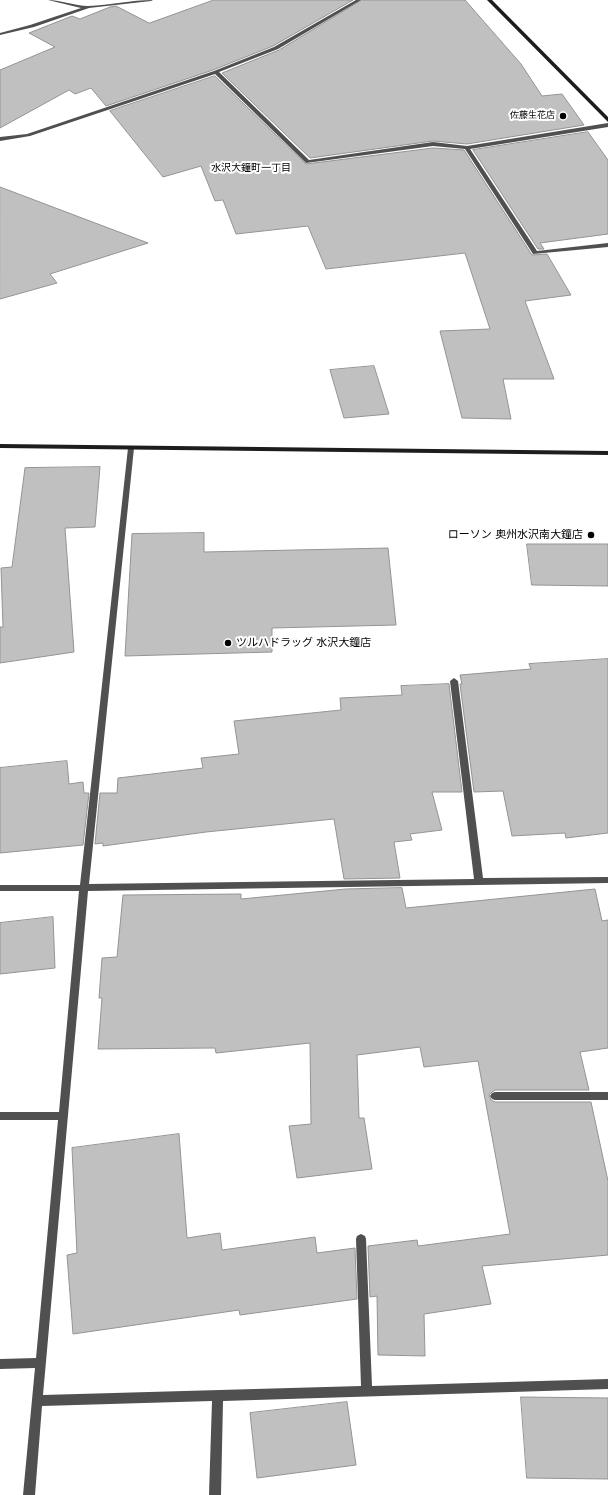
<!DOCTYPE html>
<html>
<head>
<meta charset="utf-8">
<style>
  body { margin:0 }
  canvas { display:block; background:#fff }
</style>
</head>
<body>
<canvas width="608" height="1495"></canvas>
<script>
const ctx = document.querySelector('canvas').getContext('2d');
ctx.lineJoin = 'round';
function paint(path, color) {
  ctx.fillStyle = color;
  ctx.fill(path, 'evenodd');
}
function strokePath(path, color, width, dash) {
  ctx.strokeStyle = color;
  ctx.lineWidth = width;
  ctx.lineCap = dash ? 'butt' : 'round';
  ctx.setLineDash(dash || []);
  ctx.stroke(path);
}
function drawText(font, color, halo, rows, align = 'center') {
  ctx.font = font + ' Jost,"Noto Sans JP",sans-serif';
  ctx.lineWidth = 4;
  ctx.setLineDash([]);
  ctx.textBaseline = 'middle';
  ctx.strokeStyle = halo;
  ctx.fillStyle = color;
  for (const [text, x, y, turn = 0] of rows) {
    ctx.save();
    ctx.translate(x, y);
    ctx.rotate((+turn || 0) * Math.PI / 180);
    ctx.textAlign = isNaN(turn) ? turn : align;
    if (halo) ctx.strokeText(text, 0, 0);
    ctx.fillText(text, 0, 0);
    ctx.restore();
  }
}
const building = new Path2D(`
  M 214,0 L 353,0 L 273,46 L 213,70 L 106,106 L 91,88 L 75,94 L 69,90 L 0,128 L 0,70 L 55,47 L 29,33 L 72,16 L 80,19 L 110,7 L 116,6 L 149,23 Z
  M 362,0 L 465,0 L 521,64 L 542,96 L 562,94 L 584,125 L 467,144 L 433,141 L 310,158 L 222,73 L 279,50 Z
  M 215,76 L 306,164 L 433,148 L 464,150 L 532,255 L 547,254 L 571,295 L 525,301 L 554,379 L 503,379 L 511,419 L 462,418 L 440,331 L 490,329 L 465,253 L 326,269 L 308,226 L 236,234 L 223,200 L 215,201 L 201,166 L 163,177 L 110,111 Z
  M 588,132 L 608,160 L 608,234 L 540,243 L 544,249 L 538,249 L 473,150 Z
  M 0,187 L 148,243 L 50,274 L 57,283 L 0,299 Z
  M 374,366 L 389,414 L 344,418 L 330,370 Z
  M 100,467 L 95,527 L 65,528 L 74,652 L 0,663 L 0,627 L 3,627 L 1,568 L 12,567 L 25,468 Z
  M 204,533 L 204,552 L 388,548 L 396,625 L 272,628 L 272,652 L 125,656 L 132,534 Z
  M 527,544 L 608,544 L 608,586 L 532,585 Z
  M 608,659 L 608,833 L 566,838 L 565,833 L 512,836 L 503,791 L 474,792 L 460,684 L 462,684 L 460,675 L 531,669 L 529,664 Z
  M 449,684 L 462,792 L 432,792 L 442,830 L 410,834 L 412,840 L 394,842 L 400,878 L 344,879 L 334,819 L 206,832 L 103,846 L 103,843 L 95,844 L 100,793 L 117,793 L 118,778 L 203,768 L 201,758 L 239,754 L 234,721 L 341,710 L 340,698 L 402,695 L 401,686 Z
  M 67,761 L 69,784 L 83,782 L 84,793 L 89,793 L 83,845 L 0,853 L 0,768 Z
  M 402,888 L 406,908 L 595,889 L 602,921 L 608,920 L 608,1048 L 580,1052 L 589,1090 L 495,1090 L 492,1092 L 489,1095 L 491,1100 L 495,1102 L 591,1102 L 608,1181 L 608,1255 L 482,1266 L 491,1304 L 424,1314 L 425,1356 L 378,1355 L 377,1296 L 370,1297 L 368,1246 L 417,1240 L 418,1246 L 510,1234 L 478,1061 L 424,1067 L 420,1047 L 357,1055 L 359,1118 L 364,1118 L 372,1169 L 297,1178 L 289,1126 L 311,1124 L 310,1043 L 216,1053 L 215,1048 L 98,1049 L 102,998 L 99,998 L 102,958 L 117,957 L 123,895 L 241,894 L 241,899 L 346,889 Z
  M 53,917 L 55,968 L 0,974 L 0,923 Z
  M 179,1134 L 187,1238 L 220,1233 L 222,1250 L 315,1237 L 317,1253 L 355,1248 L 357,1299 L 240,1315 L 239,1310 L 73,1334 L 67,1255 L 77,1253 L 72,1148 Z
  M 521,1397 L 608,1398 L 608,1479 L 527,1478 Z
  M 347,1402 L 356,1465 L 257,1478 L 250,1413 Z`);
paint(building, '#c0c0c0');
strokePath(building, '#949494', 1);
paint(new Path2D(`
  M 48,0 C 61,0 75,6 88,6 C 110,5 131,0 153,0 L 151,1 L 89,8 L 34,27 L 0,35 L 0,33 L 30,25 L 81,8 Z
  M 356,0 L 361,0 L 278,49 L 219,72 L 309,160 L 433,142 L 467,146 L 608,123 L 608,127 L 470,149 L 537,251 L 608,243 L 608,247 L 533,254 L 465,149 L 433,146 L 306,163 L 215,74 L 30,136 L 0,141 L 0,137 L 27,134 L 214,71 L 274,47 Z
  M 131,446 L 134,448 L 89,884 L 474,879 L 450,681 L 454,678 L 458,681 L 483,878 L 608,877 L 608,883 L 88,891 L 43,1395 L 361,1386 L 356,1239 L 357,1236 L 361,1234 L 365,1236 L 366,1239 L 372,1386 L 608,1379 L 608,1389 L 223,1401 L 221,1495 L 209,1495 L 212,1401 L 42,1406 L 35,1495 L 23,1495 L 35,1368 L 0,1369 L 0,1359 L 36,1358 L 58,1120 L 0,1120 L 0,1112 L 59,1112 L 79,891 L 0,891 L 0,885 L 80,885 L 128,448 Z
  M 495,1092 L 608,1092 L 608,1100 L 495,1100 L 492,1099 L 490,1096 L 492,1093 Z`), '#505050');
paint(new Path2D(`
  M 487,0 L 492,0 L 608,117 L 608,122 Z
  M 0,444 L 608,451 L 608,455 L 0,448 Z`), '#1d1d1d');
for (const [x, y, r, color] of [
  [563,116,4,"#000"],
  [591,535,4,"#000"],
  [228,643,4,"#000"]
]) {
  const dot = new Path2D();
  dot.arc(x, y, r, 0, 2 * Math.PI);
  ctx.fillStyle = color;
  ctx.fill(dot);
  strokePath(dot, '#fff', 1.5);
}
drawText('9px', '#000', '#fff', [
  ["佐藤生花店",555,116]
], 'right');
drawText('10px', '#000', '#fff', [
  ["水沢大鐘町一丁目",251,169]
]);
drawText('11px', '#000', '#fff', [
  ["ローソン 奥州水沢南大鐘店",583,535],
  ["ツルハドラッグ 水沢大鐘店",236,643,"left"]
], 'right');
</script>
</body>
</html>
